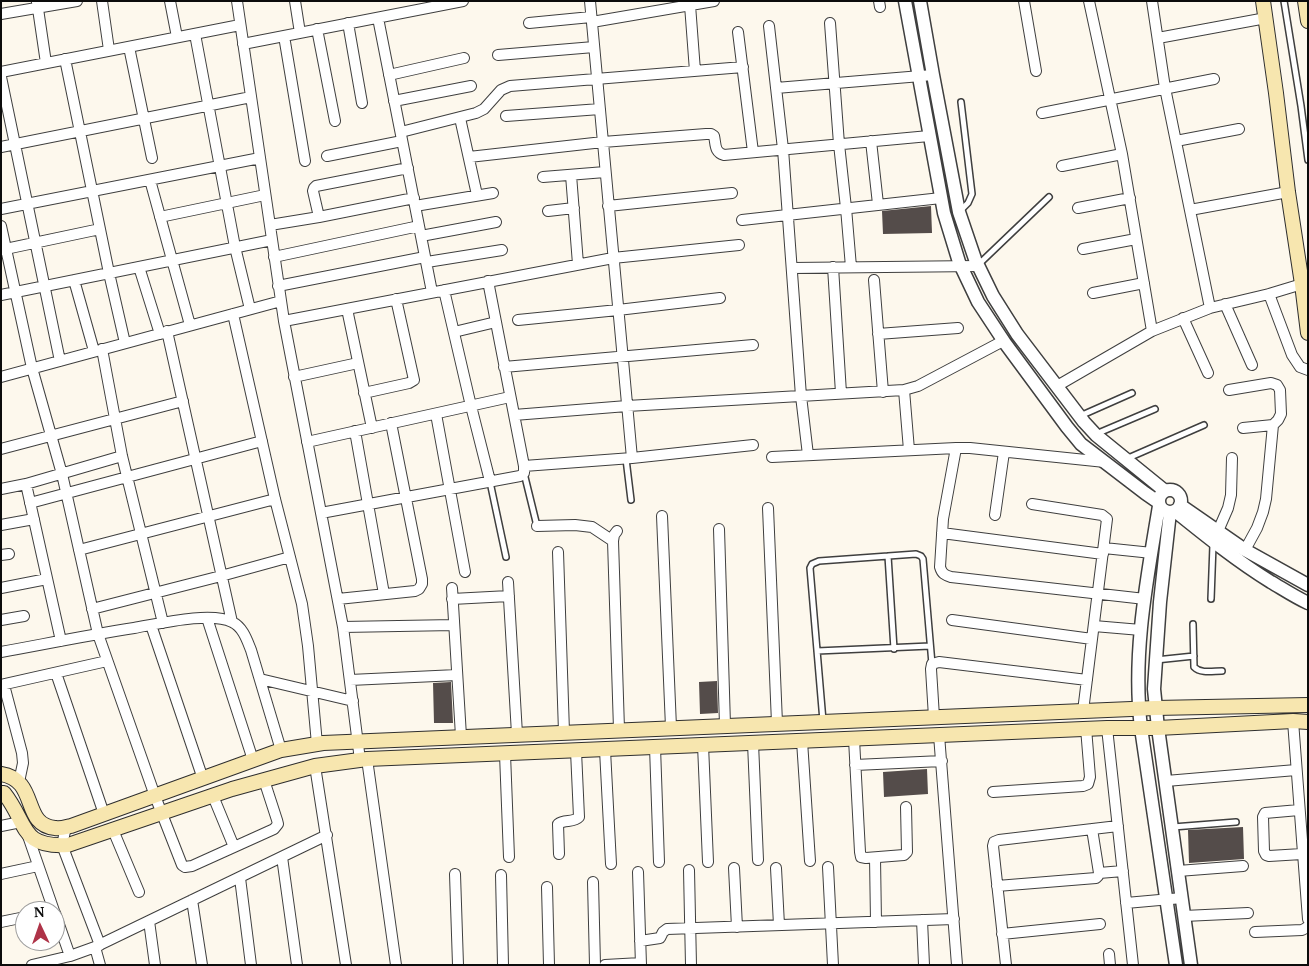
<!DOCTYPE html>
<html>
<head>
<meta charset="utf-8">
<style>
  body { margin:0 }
  #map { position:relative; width:1309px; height:966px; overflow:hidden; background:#fdf8ed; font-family:"PT Serif",serif }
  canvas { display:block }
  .frame { position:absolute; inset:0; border:2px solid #0c0c0c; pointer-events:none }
  .north { position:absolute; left:15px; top:901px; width:50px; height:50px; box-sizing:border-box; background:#fff; border:1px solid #9e9e9e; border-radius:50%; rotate:357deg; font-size:14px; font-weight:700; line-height:20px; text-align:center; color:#0c0c0c }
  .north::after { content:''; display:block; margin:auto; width:18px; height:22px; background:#ae3348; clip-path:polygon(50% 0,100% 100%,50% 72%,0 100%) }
</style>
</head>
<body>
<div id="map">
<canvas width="1309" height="966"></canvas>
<div class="frame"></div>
<div class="north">N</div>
</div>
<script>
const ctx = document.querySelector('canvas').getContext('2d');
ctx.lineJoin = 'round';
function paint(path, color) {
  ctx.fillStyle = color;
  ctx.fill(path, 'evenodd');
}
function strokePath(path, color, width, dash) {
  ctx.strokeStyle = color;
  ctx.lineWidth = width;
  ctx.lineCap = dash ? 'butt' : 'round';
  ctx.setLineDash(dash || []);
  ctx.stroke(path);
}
paint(new Path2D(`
  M 931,206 L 932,233 L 883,234 L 882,211 Z
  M 717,681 L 718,713 L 700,714 L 699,682 Z
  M 451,682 L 453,723 L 434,723 L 433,683 Z
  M 927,769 L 928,794 L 884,797 L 883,772 Z
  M 1243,827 L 1244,859 L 1189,863 L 1188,830 Z`), '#544c4a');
const service = new Path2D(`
  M 1284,1 L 1301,106 L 1308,160
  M 960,211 L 968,203 L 972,194 L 961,102
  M 978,265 L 1049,197
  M 1080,416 L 1132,393
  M 1096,434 L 1155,409
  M 626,459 L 631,500
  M 1126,459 L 1204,425
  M 524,473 L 537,526
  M 490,482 L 506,557
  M 888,556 L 894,649
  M 1211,599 L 1213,545
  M 1193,624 L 1194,667 C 1201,674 1213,671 1222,671
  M 817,651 L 930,646
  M 1156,660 L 1194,656
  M 823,721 L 810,568 L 812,564 L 819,561 L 916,554 L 921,556 L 923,559 L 932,664
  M 1173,827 L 1236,822`);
const minor = new Path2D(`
  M 102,1 L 109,50
  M 170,1 L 177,37
  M 237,1 L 284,321 L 343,627 L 360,760
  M 295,1 L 300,33
  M 590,1 L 632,458
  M 879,1 L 880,7
  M 1024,1 L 1036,71
  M 1089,1 L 1122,154 L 1152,331
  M 1152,1 L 1165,88 L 1210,308
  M 37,2 L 46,63
  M 690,5 L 695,71
  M 1,14 L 77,1
  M 378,18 L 432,292
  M 592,22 L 714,1
  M 348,23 L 362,103
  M 529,23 L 591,17
  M 830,23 L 839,144 L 846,208 L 851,267
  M 769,26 L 783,149 L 801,396 L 808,455
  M 317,29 L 335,121
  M 738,32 L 753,152
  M 195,34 L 235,247 L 250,309
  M 284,36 L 305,161
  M 1158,38 L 1266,18
  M 243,44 L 463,1
  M 129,47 L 152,158
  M 498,55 L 594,47
  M 65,59 L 109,273 L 125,343
  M 1,72 L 240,25
  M 389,75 L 464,58
  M 1,77 L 60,361
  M 776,88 L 933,75
  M 394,101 L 471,86
  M 1042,113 L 1214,79
  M 506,116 L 600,109
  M 460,118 L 477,195
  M 401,132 L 476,113 L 484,109 L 501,90 L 510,86 L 743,67
  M 871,141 L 878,204
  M 1176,141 L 1239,129
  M 1,147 L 251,97
  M 327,156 L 402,141
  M 469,157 L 603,142 L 706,134 L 711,134 L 714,136 C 716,144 714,152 724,155 L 929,136
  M 1062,166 L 1122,154
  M 571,175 L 578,264
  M 543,177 L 605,172
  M 150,180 L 190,325
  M 415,206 L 493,193
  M 608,206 L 732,193
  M 1078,208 L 1130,198
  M 1,209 L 260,158
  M 1190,210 L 1288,192
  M 548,211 L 574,208
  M 160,217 L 265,195
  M 319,217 L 313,191 L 314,188 L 316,186 L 408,168
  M 742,220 L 941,198
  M 270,225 L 319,217 L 414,198
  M 1,226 L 32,368 L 62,474 L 98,634 L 155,796 L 182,865 L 185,867 L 192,866 L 274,829 L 278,824 L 277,820 L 264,780
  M 421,236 L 496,222
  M 1083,249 L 1136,239
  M 1,250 L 100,229
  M 274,257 L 419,226
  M 427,262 L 502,250
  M 139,267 L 160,334
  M 833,267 L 841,393
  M 792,268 L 978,266
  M 74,280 L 94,351
  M 874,280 L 883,392
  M 278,286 L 425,257
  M 444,290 L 471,406 L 490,481
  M 1093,293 L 1144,283
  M 1269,294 L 1292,355 L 1300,367 L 1308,370
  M 1,295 L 272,240
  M 1225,304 L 1252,365
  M 347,309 L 372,428
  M 233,314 L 275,499 L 302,604 L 308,646 L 317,744
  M 1183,318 L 1208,373
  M 518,320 L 618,310 L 720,298
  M 284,321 L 613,258 L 739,245
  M 167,331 L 232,622
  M 454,332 L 496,322
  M 878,334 L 958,328
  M 102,349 L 122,456 L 163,623
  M 504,367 L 753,345
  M 1,377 L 281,301
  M 294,377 L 358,363
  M 1057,386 L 1152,331 L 1210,308 L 1269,294 L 1302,284
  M 904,390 L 909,450
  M 1229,390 L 1271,383 L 1277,385 L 1280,390 L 1281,414 L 1278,420 L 1273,425 L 1243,428
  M 364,393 L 409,383 L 414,380 L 396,299
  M 436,414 L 465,572
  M 514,415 L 627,406 L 904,390 L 918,386 L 1003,341
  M 355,431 L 384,594
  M 307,442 L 510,397
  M 956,448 L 943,519 L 940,567 C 942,574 945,575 951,577 L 1145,599
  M 1,449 L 183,401
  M 772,457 L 956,448 L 970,448 L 1105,462
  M 524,466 L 632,458 L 753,445
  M 26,484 L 61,641
  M 1,489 L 26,484 L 122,456
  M 30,503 L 262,441
  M 1032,504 L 1102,515 L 1107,519 L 1083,711
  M 768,508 L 777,723
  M 321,513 L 520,476 L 524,473 L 524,466 L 488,281
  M 995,515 L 1004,452
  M 662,516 L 671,727
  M 1,525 L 34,519
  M 537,526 L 575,525 L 592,527 L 613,541
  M 719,529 L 725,725
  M 617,531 L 614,535 L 613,541 L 619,729
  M 1218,531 L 1228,508 L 1231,495 L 1232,458
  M 942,533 L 1103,554
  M 1104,548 L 1152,553
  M 79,550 L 275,499
  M 1245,550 L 1257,528 L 1263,512 L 1266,499 L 1273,425
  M 558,552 L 564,732
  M 1,555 L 9,554
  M 508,582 L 517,734
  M 1,588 L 47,579
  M 452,588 L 461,736
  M 338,599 L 415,591 L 419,589 L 422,584 L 422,579 L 391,423
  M 452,599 L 509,596
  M 92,609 L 221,576 L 290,557
  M 207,618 L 253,760
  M 1,620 L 24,616
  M 952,620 L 1092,639
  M 151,625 L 203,779
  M 1094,626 L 1141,630
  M 343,627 L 454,625
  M 1,652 C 45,644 89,635 134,628 C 158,624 211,611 232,622 C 243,627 247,640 251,650 L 281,750
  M 56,673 L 104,814
  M 260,679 L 353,701
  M 350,680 L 457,675
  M 1,685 L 107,661
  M 4,685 L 22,753 L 23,763 L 19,782
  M 934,717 L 931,669 L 932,664 L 939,662 L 1087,680
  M 1293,721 L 1308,919
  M 1107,728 L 1133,965
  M 939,735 L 957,965
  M 854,739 L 860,852 L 861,857 L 866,858 L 904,855 L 907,852 L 906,807
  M 802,741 L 810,861
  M 753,743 L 758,860
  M 703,745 L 708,862
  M 655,747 L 659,862
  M 605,750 L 611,864
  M 505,754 L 509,857
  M 367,759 L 396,965
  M 855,765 L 942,761
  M 315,766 L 346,965
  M 1166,781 L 1296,770
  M 993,792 L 1083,786 L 1088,784 L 1090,777 L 1086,728
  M 213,796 L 234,847
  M 1299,810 L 1265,813 L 1263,817 L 1264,851 L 1266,855 L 1269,856 L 1302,854
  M 1,826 L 21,822
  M 66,827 L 62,845 L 100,945
  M 113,830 L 139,892
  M 27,833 L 54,911
  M 559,854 L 558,824 C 564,819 574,823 579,817 L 576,751
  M 282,857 L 297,965
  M 875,858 L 876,922
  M 828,867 L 833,965
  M 734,868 L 737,927
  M 776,868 L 779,925
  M 689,870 L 691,965
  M 1178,871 L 1243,866
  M 638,872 L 641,965
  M 1099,873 L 1123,871
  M 1,874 L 38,866
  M 455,874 L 458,965
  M 501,875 L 503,965
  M 240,878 L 251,965
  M 593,882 L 595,965
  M 997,886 L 1096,878 L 1098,876 L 1099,873 L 1092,829
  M 547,887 L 549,965
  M 192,900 L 202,965
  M 1126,903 L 1182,898
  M 55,913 L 70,956
  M 1184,916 L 1248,913
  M 922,920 L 924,965
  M 149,921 L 155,965
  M 1,922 L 25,917
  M 1255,932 L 1302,930 L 1306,928 L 1308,926
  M 1002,934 L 1100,924
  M 640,941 L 660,938 L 663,932 L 667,929 L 954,919
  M 95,947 L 100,965
  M 1109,954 L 1110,965
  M 32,965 L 70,956 L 95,947 L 327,835
  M 605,965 L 641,963
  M 1006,965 L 993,846 L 994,842 L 999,840 L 1118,826`);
const tertiary = new Path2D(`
  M 905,1 L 944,213 L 959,262 L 978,302 L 1005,343 L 1067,427 L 1081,444 L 1145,493 L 1158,502
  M 920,1 L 933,75 L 959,212 L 975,259 L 993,296 L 1017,334 L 1084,422 L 1096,435 L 1165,491
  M1159 501a11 11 0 1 1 22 0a11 11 0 1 1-22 0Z
  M 1180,505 L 1245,550 L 1308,585
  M 1159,506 C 1147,579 1132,654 1141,728 L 1176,965
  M 1175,511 C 1206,536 1237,561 1271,582 C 1283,589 1295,597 1308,603
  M 1170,512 L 1160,602 L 1154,689 L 1158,728 L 1191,965`);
const secondary = new Path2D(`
  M 1263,1 L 1276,93 L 1288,192 L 1302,284 L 1308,333
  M 1305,1 L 1308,21
  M 1,774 C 39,780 21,825 55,828 C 61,829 66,827 71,826 L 281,750 L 323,743 L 1155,708 L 1308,705
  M 1,793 L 4,793 C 28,823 19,848 68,845 L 232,789 L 315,766 L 367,759 L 1107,728 L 1158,728 L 1293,721 L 1308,722`);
strokePath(service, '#3f3f3f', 8);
strokePath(minor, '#3f3f3f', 12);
strokePath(tertiary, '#3f3f3f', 15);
strokePath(secondary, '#2e2e2e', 16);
strokePath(service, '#fff', 5);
strokePath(minor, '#fff', 10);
strokePath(tertiary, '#fff', 12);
strokePath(secondary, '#f7e6af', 14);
</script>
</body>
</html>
